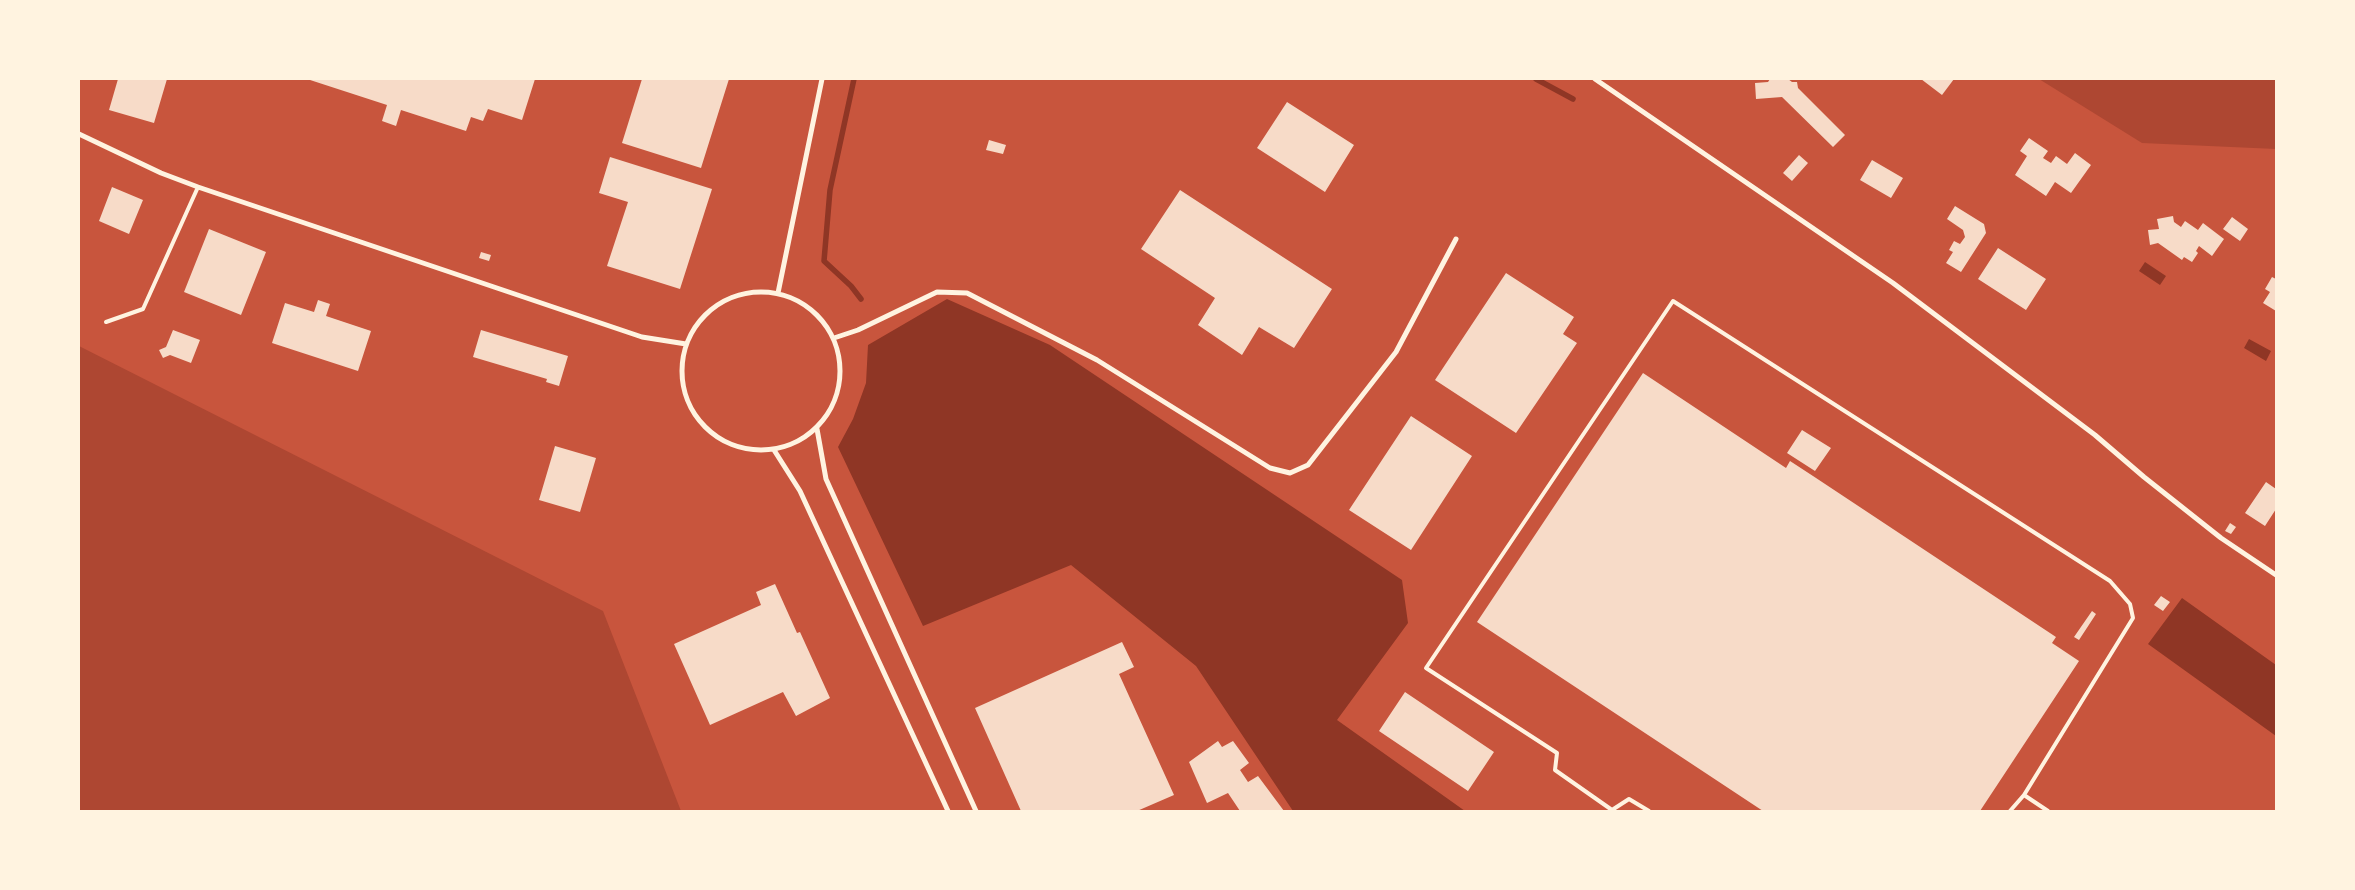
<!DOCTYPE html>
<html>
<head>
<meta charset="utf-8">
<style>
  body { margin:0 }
  #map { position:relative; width:2355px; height:890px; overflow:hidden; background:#c8553d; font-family:Karla,sans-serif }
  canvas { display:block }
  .frame { position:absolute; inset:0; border:80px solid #fff3e0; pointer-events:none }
</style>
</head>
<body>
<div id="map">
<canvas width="2355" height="890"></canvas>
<div class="frame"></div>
</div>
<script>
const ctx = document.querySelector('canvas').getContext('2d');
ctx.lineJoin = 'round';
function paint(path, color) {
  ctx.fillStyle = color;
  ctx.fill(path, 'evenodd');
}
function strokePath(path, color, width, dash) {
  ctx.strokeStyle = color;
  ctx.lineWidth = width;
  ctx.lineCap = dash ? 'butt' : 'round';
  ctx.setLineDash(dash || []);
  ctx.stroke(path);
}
paint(new Path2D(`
  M 2039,79 L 2276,79 L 2276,149 L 2142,143 Z
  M 79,346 L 603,611 L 681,811 L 79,811 Z`), '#ae4732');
paint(new Path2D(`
  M 2145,262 L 2166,276 L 2160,285 L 2139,271 Z
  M 947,299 L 1050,345 L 1402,580 L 1408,623 L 1337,720 L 1465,811 L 1293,811 L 1196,666 L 1071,565 L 923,626 L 838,447 L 853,419 L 866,383 L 868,345 Z
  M 2249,339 L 2271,351 L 2266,361 L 2244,348 Z
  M 2182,598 L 2276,665 L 2276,736 L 2148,644 Z`), '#8f3625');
strokePath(new Path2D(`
  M 854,79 L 830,190 L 824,261 L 851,286 L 861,299
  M 1536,79 L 1573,99`), '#8f3625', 5.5);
paint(new Path2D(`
  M 118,79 L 167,79 L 154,123 L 109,110 Z
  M 307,79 L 535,79 L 522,120 L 488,109 L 483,121 L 471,117 L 466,131 L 401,110 L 396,126 L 382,121 L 387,105 Z
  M 642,79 L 729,79 L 701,168 L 622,143 Z
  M 1770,79 L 1788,79 L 1792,82 L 1797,82 L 1798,88 L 1845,135 L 1833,147 L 1782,97 L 1756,99 L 1755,83 L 1768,82 Z
  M 1921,79 L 1954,79 L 1942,95 Z
  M 1287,102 L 1354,145 L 1325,192 L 1257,148 Z
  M 2029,138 L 2048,151 L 2043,158 L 2051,163 L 2056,156 L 2067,164 L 2075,153 L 2091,165 L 2071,193 L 2055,182 L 2046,196 L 2015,175 L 2027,156 L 2020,151 Z
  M 989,140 L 1006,145 L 1003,154 L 986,150 Z
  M 1799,155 L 1808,163 L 1792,181 L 1783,173 Z
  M 610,157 L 712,189 L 680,289 L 607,266 L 628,202 L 599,193 Z
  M 1872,160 L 1903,178 L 1891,198 L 1860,180 Z
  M 112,187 L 143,200 L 129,234 L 99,221 Z
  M 1180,190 L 1332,289 L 1294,348 L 1259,327 L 1242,355 L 1198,325 L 1215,298 L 1141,249 Z
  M 1955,206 L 1984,224 L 1986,233 L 1961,272 L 1946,263 L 1953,252 L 1949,250 L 1954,241 L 1960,244 L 1965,237 L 1963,230 L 1947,219 Z
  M 2173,216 L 2174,222 L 2181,227 L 2185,221 L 2198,230 L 2203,223 L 2224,239 L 2212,256 L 2199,246 L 2196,251 L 2198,253 L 2192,262 L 2184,257 L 2182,260 L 2158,243 L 2150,245 L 2148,230 L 2159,229 L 2157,219 Z
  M 2232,217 L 2248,229 L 2240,241 L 2223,229 Z
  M 209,229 L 266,252 L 241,315 L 184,292 Z
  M 1998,248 L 2046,279 L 2026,310 L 1978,279 Z
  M 481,252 L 491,255 L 489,261 L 479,258 Z
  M 1506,273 L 1574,317 L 1563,334 L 1577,343 L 1516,433 L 1435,380 Z
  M 2272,277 L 2276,279 L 2276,311 L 2263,303 L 2270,292 L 2265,289 Z
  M 318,300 L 330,304 L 326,316 L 371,331 L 358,371 L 272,343 L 285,303 L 314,312 Z
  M 173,330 L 200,340 L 191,363 L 170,355 L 163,358 L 159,350 L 166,347 Z
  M 481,330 L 568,356 L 559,386 L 546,382 L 547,379 L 473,357 Z
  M 1643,373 L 1786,468 L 1790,461 L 1813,476 L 2056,637 L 2052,643 L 2079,661 L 1980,811 L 1763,811 L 1477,622 Z
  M 1411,416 L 1472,456 L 1411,550 L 1349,510 Z
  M 1802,430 L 1831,448 L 1815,471 L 1787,453 Z
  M 555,446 L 596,458 L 580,512 L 539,500 Z
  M 2266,482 L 2276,489 L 2276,509 L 2265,526 L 2245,513 Z
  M 2230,523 L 2236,527 L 2231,534 L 2225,531 Z
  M 775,584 L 797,633 L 800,632 L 830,698 L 796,716 L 783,692 L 710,725 L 674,644 L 761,605 L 756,592 Z
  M 2161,596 L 2170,602 L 2163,611 L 2154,605 Z
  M 2092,611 L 2096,614 L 2079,640 L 2074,637 Z
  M 1122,642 L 1134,667 L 1119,674 L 1174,795 L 1137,811 L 1021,811 L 975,708 Z
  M 1405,692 L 1494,752 L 1468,791 L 1379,731 Z
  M 1218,741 L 1222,747 L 1233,741 L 1249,763 L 1240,770 L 1248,782 L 1258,776 L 1284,811 L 1240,811 L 1228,793 L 1207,803 L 1189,762 Z`), '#f7dbc8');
strokePath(new Path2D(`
  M 106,322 L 143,309 L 198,187
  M 2024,795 L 2048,811
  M 1649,811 L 1629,799 L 1612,810 L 1555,770 L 1557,753 L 1426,668 L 1673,301 L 2110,581 L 2130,604 L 2133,618 L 2024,795 L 2010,811`), '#fff3e0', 4);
strokePath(new Path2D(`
  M 1595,79 L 1893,283 L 2095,435 L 2144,477 L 2221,538 L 2276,575
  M 79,134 L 161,173 L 198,187 L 642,337 L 686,344
  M682 371a79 79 0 1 1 158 0a79 79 0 1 1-158 0Z
  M 778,293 L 822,79
  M 834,338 L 858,330 L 937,292 L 967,293 L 1097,360 L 1270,468 L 1290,473 L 1308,465 L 1396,352 L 1456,239
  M 817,429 L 826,479 L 976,811
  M 774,450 L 800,491 L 948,811`), '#fff3e0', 5);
</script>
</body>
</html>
